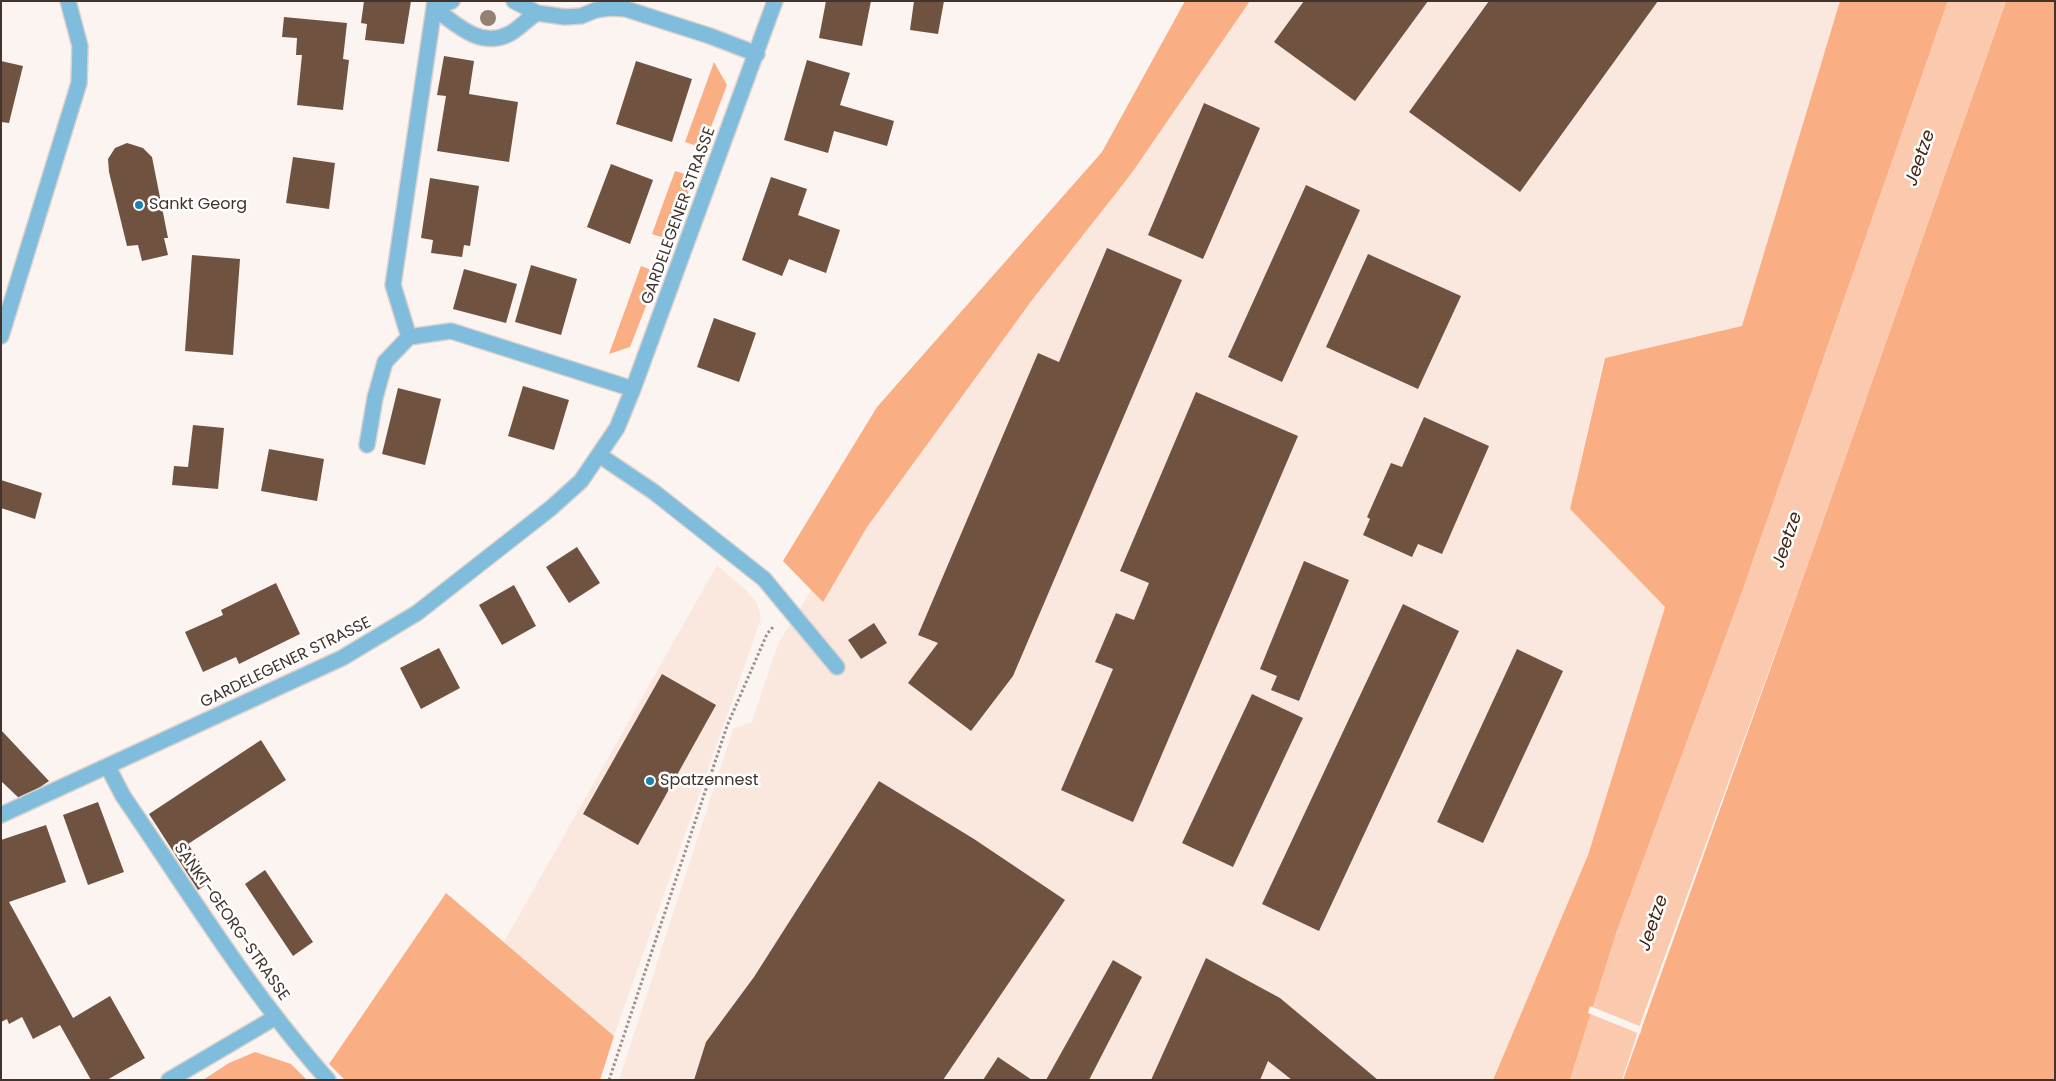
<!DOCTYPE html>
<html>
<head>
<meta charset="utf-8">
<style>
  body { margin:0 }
  #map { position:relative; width:2056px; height:1081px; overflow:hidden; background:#fcf4f0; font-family:Poppins,sans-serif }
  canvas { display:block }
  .frame { position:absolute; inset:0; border:2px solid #42332c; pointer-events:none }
</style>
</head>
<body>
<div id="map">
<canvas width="2056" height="1081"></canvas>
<div class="frame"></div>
</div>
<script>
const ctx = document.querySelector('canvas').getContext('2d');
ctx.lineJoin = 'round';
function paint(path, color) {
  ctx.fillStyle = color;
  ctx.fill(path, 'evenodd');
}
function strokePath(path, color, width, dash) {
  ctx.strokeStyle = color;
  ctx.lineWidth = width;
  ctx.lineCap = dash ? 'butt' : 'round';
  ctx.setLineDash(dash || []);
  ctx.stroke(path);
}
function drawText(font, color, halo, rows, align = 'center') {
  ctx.font = font + ' Poppins,sans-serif';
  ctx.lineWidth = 5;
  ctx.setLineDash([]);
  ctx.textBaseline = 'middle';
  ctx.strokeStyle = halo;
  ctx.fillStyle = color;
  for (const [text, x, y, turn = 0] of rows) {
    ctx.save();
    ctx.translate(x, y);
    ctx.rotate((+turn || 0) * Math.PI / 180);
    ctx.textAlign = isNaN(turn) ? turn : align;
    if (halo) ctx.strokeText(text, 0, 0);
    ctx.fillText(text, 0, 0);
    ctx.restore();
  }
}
paint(new Path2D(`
  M 1250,1 L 1840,1 L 1742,327 L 1604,358 L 1570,509 L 1665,607 L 1588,855 L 1493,1080 L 619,1080 L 733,729 L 752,722 L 778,644 L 847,532 L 1131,174 Z
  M 717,565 L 747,591 L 757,603 L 761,619 L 614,1036 L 504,942 Z`), '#fae8df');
paint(new Path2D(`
  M 1185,1 L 1250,1 L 1131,174 L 1032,300 L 867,527 L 823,602 L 783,561 L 877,407 L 1102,152 Z
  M 1840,1 L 1948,1 L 1740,598 L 1617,931 L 1570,1080 L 1493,1080 L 1588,855 L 1665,607 L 1570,509 L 1605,358 L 1742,326 Z
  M 2006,1 L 2055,1 L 2055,1080 L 1623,1080 L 1805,572 Z
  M 714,62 L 727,85 L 703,148 L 685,142 Z
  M 675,171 L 694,177 L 671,240 L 652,234 Z
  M 641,266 L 659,273 L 630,347 L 609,354 Z
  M 446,893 L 614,1036 L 600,1080 L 345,1080 L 329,1064 Z
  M 255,1052 L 291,1064 L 307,1080 L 203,1080 L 229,1063 Z`), '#faae83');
paint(new Path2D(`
  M 1948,1 L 2006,1 L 1805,572 L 1643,1016 L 1622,1080 L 1570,1080 L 1617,931 L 1740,598 Z`), '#fac9ae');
paint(new Path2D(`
  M 1590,1006 L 1642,1027 L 1640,1034 L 1588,1013 Z`), '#fcf4f0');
paint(new Path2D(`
  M 364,1 L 411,1 L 404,44 L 365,40 L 367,24 L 361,23 Z
  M 826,1 L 871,1 L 862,46 L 819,38 Z
  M 914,1 L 944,1 L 938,34 L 910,30 Z
  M 1304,1 L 1428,1 L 1355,101 L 1274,42 Z
  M 1489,1 L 1658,1 L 1520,192 L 1409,112 Z
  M 284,17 L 347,23 L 343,59 L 349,60 L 343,110 L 297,105 L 302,55 L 296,55 L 297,38 L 282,37 Z
  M 444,56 L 474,61 L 469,94 L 518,102 L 509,162 L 437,151 L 446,96 L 437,95 Z
  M 807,60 L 850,73 L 840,105 L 894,121 L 887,146 L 834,131 L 828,153 L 784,140 Z
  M 1,61 L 23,66 L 9,123 L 1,122 Z
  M 636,61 L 692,79 L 672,142 L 616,124 Z
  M 1204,103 L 1260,128 L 1203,259 L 1148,235 Z
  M 127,143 L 143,148 L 152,157 L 168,238 L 164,238 L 168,255 L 142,261 L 138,245 L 127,246 L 109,172 L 108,159 L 115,148 Z
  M 293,157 L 335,163 L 329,209 L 286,203 Z
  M 611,164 L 653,180 L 630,244 L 587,227 Z
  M 771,177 L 807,189 L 798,215 L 840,230 L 826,273 L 789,259 L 782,276 L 742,260 Z
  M 430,178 L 479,186 L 470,246 L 464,245 L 462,257 L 431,253 L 433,240 L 421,238 Z
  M 1306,185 L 1360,210 L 1282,382 L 1228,357 Z
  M 1107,248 L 1182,280 L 1013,676 L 971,731 L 908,683 L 938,643 L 918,635 L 1038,353 L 1059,362 Z
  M 1368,254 L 1461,296 L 1418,389 L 1326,347 Z
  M 192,255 L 240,259 L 233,355 L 185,351 Z
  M 531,265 L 577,279 L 561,335 L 515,322 Z
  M 464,269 L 517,284 L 506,323 L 453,309 Z
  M 714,318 L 756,333 L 739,382 L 697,367 Z
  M 523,386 L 569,400 L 554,450 L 508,436 Z
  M 398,388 L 441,399 L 425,465 L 382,454 Z
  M 1196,392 L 1298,436 L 1133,822 L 1061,790 L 1113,669 L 1095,662 L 1116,613 L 1134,620 L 1149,583 L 1120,571 Z
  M 1424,417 L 1489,446 L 1442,554 L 1418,544 L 1412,557 L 1363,535 L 1370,519 L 1367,517 L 1391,463 L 1402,467 Z
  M 193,425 L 224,428 L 218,489 L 172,485 L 174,466 L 188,467 Z
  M 269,449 L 324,459 L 317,501 L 261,491 Z
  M 1,480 L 42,493 L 35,519 L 1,508 Z
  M 577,547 L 600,583 L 569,603 L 546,567 Z
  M 1304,561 L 1349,580 L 1299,701 L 1271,690 L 1277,676 L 1260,669 Z
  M 276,583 L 300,634 L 239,664 L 236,657 L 203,672 L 185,632 L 223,615 L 221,610 Z
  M 514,585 L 536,626 L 502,645 L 479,605 Z
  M 1403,604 L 1459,631 L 1319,931 L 1262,904 Z
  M 874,623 L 887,643 L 861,659 L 848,640 Z
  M 439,648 L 460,688 L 421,709 L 400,668 Z
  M 1517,649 L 1563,671 L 1483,843 L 1437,822 Z
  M 662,674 L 716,705 L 638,845 L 583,814 Z
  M 1252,694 L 1303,718 L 1233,867 L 1182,843 Z
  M 1,730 L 49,781 L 21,800 L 1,781 Z
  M 261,740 L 286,780 L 188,844 L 212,881 L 198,890 L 149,814 Z
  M 879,781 L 974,839 L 1065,900 L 943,1080 L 694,1080 L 706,1042 L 754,977 Z
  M 98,802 L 124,872 L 88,885 L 63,815 Z
  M 46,825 L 66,882 L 9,902 L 73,1018 L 110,996 L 145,1058 L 107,1080 L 91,1080 L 60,1025 L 33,1039 L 22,1017 L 9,1024 L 7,1019 L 1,1022 L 1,840 Z
  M 265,870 L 313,942 L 293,956 L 245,884 Z
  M 1206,958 L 1280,998 L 1378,1080 L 1292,1080 L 1268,1061 L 1260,1080 L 1151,1080 Z
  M 1113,960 L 1142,977 L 1089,1080 L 1046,1080 Z
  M 998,1057 L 1032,1080 L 983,1080 Z`), '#705241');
const street = new Path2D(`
  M 514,1 L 537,13 L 565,17 L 581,16 L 596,10 L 610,8 L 626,9 L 710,36 L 757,54
  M 434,8 C 456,24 480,49 509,34 C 519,29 527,19 537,13
  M 434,8 L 452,1
  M 1,336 L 79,83 L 80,46 L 68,1
  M 409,337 L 451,331 L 633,389
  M 367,445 L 375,398 L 385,362 L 409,337 L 393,285 L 435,1
  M 599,455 L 654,492 L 764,579 L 837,667
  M 108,767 L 123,796 C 189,892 250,993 328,1080
  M 1,815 L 342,658 L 417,613 L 551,508 L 581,481 L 617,428 L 633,389 L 775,1
  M 169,1080 L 276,1017`);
strokePath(street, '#dbd1cd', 18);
strokePath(new Path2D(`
  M 609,1080 L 727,726 L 767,634 L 773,627`), '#9b908a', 3, [2.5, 2.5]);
strokePath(street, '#80bddc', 15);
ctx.fillStyle = '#958074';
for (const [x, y] of [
  [488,18]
]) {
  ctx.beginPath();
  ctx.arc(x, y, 8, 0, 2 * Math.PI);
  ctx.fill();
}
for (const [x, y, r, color] of [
  [139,205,5,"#1983ab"],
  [650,781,5,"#1983ab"]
]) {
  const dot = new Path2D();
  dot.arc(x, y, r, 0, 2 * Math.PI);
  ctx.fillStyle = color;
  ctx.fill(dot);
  strokePath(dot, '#fff', 2);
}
drawText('16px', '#42332c', '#fff', [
  ["Sankt Georg",149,205],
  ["Spatzennest",660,781]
], 'left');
drawText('16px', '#42332c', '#fff', [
  ["GARDELEGENER STRASSE",679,216,-70],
  ["GARDELEGENER STRASSE",286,663,-26],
  ["SANKT-GEORG-STRASSE",231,922,55]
]);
drawText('italic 18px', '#442412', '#fff', [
  ["Jeetze",1921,158,-71],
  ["Jeetze",1788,540,-71],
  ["Jeetze",1654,923,-71]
]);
</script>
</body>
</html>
